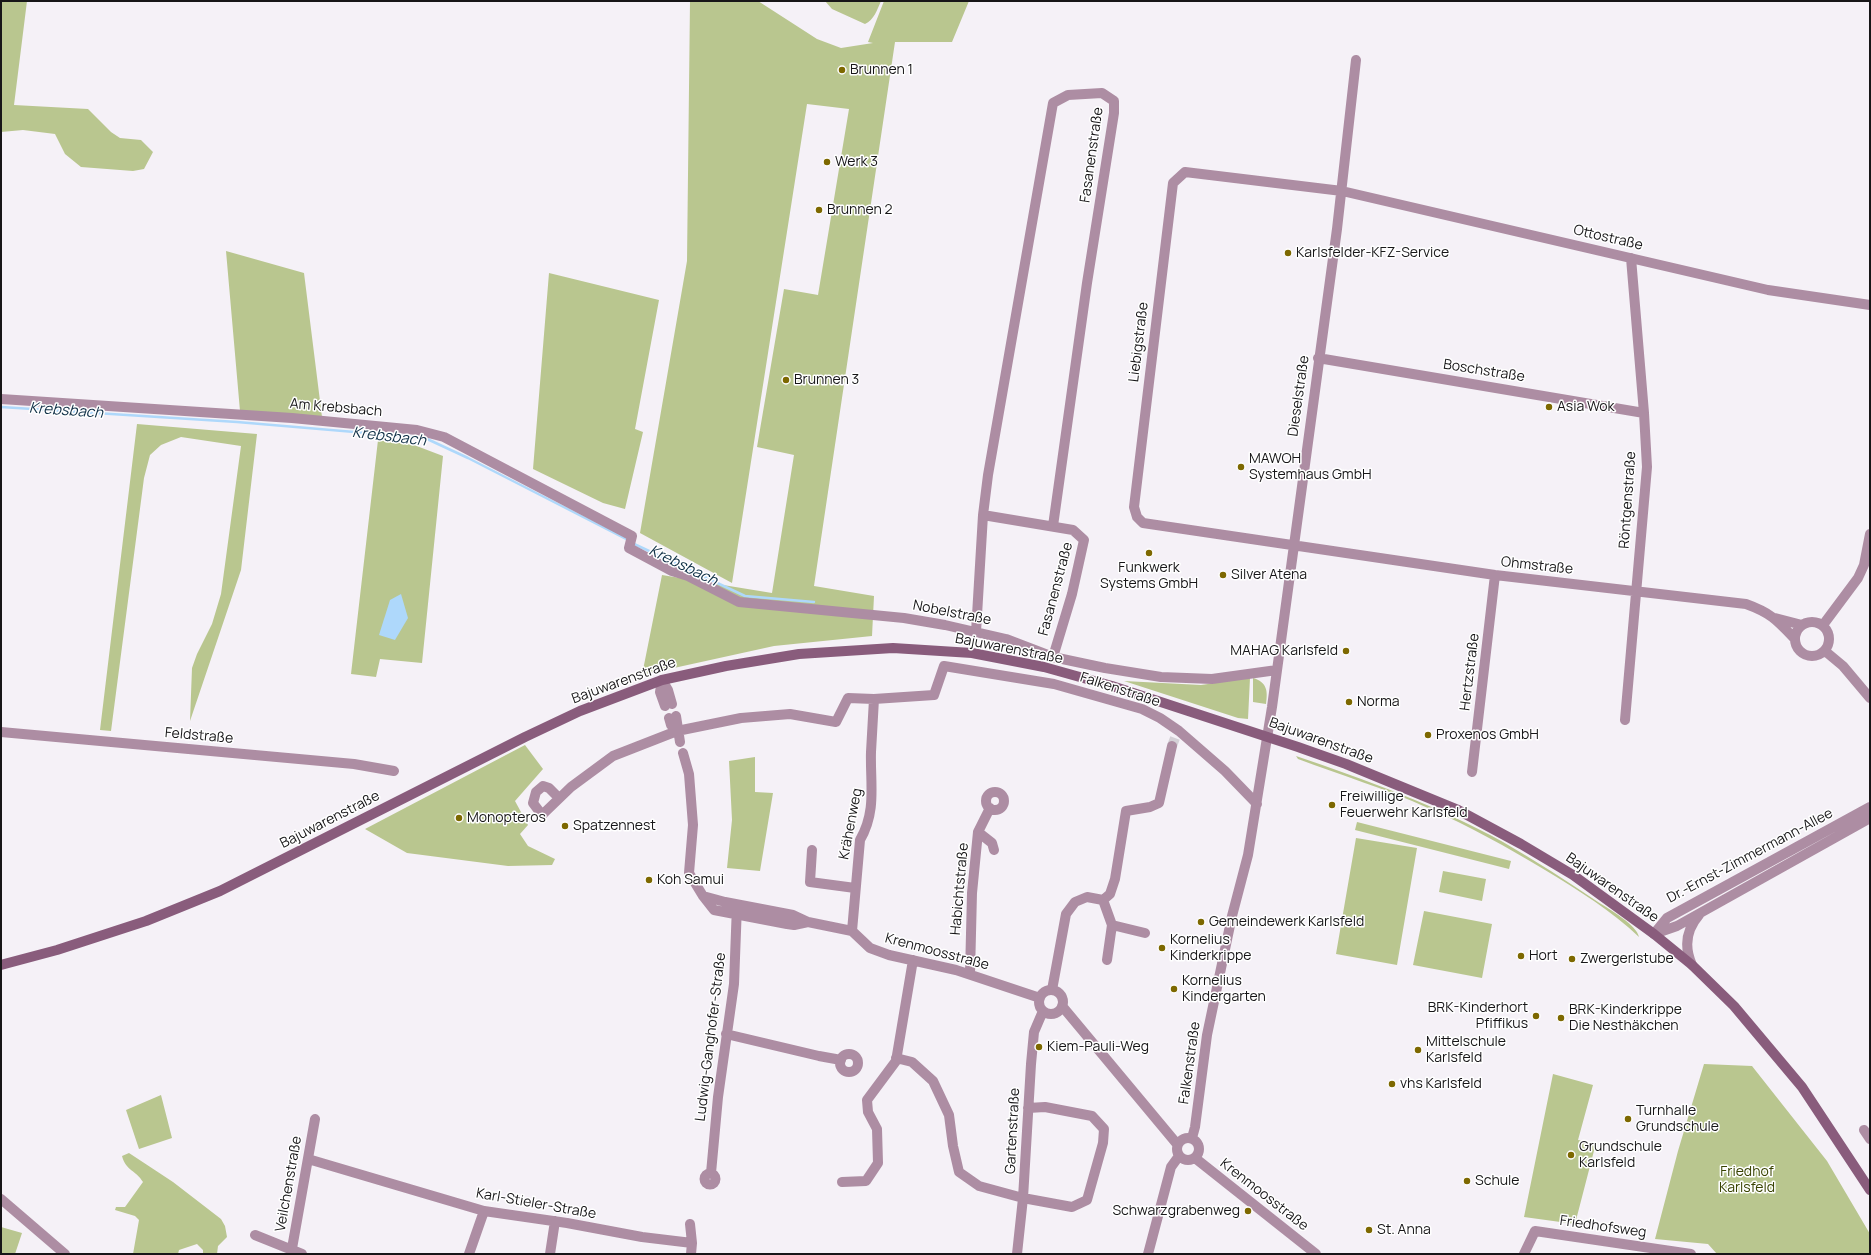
<!DOCTYPE html>
<html>
<head>
<meta charset="utf-8">
<style>
  body { margin:0 }
  #map { position:relative; width:1871px; height:1255px; overflow:hidden; background:#f5f1f7; font-family:Manrope,sans-serif }
  canvas { display:block }
  .frame { position:absolute; inset:0; border:2px solid #171618; pointer-events:none }
</style>
</head>
<body>
<div id="map">
<canvas width="1871" height="1255"></canvas>
<div class="frame"></div>
</div>
<script>
const ctx = document.querySelector('canvas').getContext('2d');
ctx.lineJoin = 'round';
function paint(path, color) {
  ctx.fillStyle = color;
  ctx.fill(path, 'evenodd');
}
function strokePath(path, color, width, dash) {
  ctx.strokeStyle = color;
  ctx.lineWidth = width;
  ctx.lineCap = dash ? 'butt' : 'round';
  ctx.setLineDash(dash || []);
  ctx.stroke(path);
}
function drawText(font, color, halo, rows, align = 'center') {
  ctx.font = font + ' Manrope,sans-serif';
  ctx.lineWidth = 3;
  ctx.setLineDash([]);
  ctx.textBaseline = 'middle';
  ctx.strokeStyle = halo;
  ctx.fillStyle = color;
  for (const [text, x, y, turn = 0] of rows) {
    ctx.save();
    ctx.translate(x, y);
    ctx.rotate((+turn || 0) * Math.PI / 180);
    ctx.textAlign = isNaN(turn) ? turn : align;
    if (halo) ctx.strokeText(text, 0, 0);
    ctx.fillText(text, 0, 0);
    ctx.restore();
  }
}
paint(new Path2D(`
  M 1,1 L 27,1 L 14,105 L 88,109 L 111,132 L 120,138 L 141,140 L 153,152 L 144,169 L 133,171 L 81,167 L 65,154 L 55,134 L 23,130 L 1,132 Z
  M 690,1 L 758,1 L 817,39 L 841,48 L 873,43 L 868,42 L 884,1 L 969,1 L 952,42 L 895,42 L 814,586 L 874,596 L 872,636 L 774,646 L 642,675 L 662,575 L 772,593 L 794,455 L 757,447 L 784,289 L 818,295 L 849,109 L 807,104 L 732,583 L 640,533 L 687,261 Z
  M 825,1 L 881,1 C 877,10 874,20 865,24 L 832,9 Z
  M 226,251 L 304,273 L 322,417 L 240,411 Z
  M 549,273 L 659,300 L 635,429 L 643,432 L 625,509 L 603,503 L 533,469 Z
  M 137,424 L 257,434 L 241,570 L 190,721 L 192,668 L 197,654 L 212,624 L 221,594 L 241,446 L 181,437 L 161,445 L 150,455 L 144,478 L 111,731 L 100,730 Z
  M 378,440 L 414,445 L 443,456 L 422,663 L 380,659 L 376,677 L 351,674 Z
  M 1250,678 L 1248,719 L 1238,718 L 1124,681 L 1201,685 Z
  M 1253,678 C 1267,682 1268,691 1266,704 L 1253,702 Z
  M 525,745 L 543,769 L 515,801 L 528,825 L 520,834 L 528,846 L 555,859 L 552,865 L 508,866 L 407,853 L 365,829 Z
  M 1296,756 C 1366,780 1438,806 1503,842 C 1536,861 1567,881 1598,902 C 1609,909 1637,925 1639,937 C 1612,911 1578,890 1545,870 C 1507,847 1469,826 1428,808 C 1386,789 1341,775 1298,759 Z
  M 755,757 L 755,792 L 773,793 L 760,871 L 727,868 L 732,820 L 729,761 Z
  M 1357,822 L 1511,861 L 1509,869 L 1355,830 Z
  M 1356,838 L 1417,848 L 1397,965 L 1336,954 Z
  M 1443,871 L 1486,879 L 1482,901 L 1439,892 Z
  M 1424,911 L 1492,924 L 1482,978 L 1413,965 Z
  M 1704,1064 L 1752,1066 L 1827,1161 L 1870,1234 L 1870,1254 L 1717,1254 L 1708,1244 L 1655,1239 L 1678,1151 Z
  M 1553,1074 L 1593,1085 L 1578,1140 L 1596,1143 L 1575,1224 L 1524,1217 Z
  M 161,1095 L 172,1138 L 139,1149 L 126,1110 Z
  M 129,1153 L 173,1182 L 221,1219 L 225,1226 L 227,1237 L 218,1246 L 217,1254 L 203,1254 L 203,1250 L 197,1244 L 179,1250 L 178,1254 L 133,1254 L 139,1220 L 135,1216 L 115,1210 L 116,1207 L 125,1207 L 143,1182 C 136,1170 126,1171 122,1156 Z
  M 1,1227 L 22,1233 L 15,1254 L 1,1254 Z`), '#b9c68f');
paint(new Path2D(`
  M 401,594 L 408,618 L 395,640 L 379,635 L 390,600 Z`), '#aed8fb');
strokePath(new Path2D(`
  M 1,407 L 237,422 L 425,438 L 468,458 L 628,540
  M 632,543 L 745,596 L 814,602`), '#aed8fb', 2.5);
strokePath(new Path2D(`
  M 1172,746 L 1175,738`), '#d4d0d6', 10, [10, 5]);
strokePath(new Path2D(`
  M 1318,358 L 1644,413
  M 1,399 L 292,418 L 417,430 L 444,437 L 632,536 L 629,548 L 672,571 L 688,576 L 739,602 L 904,618 L 945,625 L 1006,639 L 1053,657 L 1105,668 L 1161,677 L 1212,679 L 1277,670
  M 983,515 L 1073,530 L 1084,540 L 1072,594 L 1053,657
  M 1775,618 L 1802,625
  M1795 639a17 17 0 1 1 34 0a17 17 0 1 1-34 0Z
  M 1823,625 L 1858,578 L 1864,565 L 1870,534
  M 976,632 L 983,515 L 988,475 L 1053,103 L 1068,95 L 1102,93 L 1114,101 L 1114,113 L 1087,283 L 1053,526
  M 1795,639 C 1777,620 1771,613 1746,604 L 1495,575 L 1143,523 L 1137,517 L 1134,507 L 1173,183 L 1185,172 L 1342,191 L 1768,290 L 1870,305
  M 1825,651 L 1843,666 L 1870,698
  M 662,680 L 660,692 L 665,706
  M 662,680 L 668,690 L 672,704
  M 676,716 L 680,742
  M 669,718 L 671,725 L 677,731
  M 1625,720 L 1647,467 L 1644,413 L 1631,258
  M 1,732 L 354,764 L 394,771
  M 683,753 L 689,774 L 693,825 L 689,873 L 703,896 L 714,910 L 787,924 L 794,925 L 808,922
  M 1472,772 L 1495,575
  M986 801a9 9 0 1 1 18 0a9 9 0 1 1-18 0Z
  M 559,798 L 549,788 L 543,786 L 536,792 L 533,803 L 542,815 L 571,787 L 613,756 L 677,731 L 741,718 L 790,714 L 836,722 L 848,698 L 874,699 L 934,695 L 944,666 L 1054,684 L 1142,709 L 1160,718 L 1179,731 L 1225,771 L 1257,804
  M 978,832 L 992,843 L 994,850
  M 812,850 L 810,882 L 855,888
  M 703,896 L 725,902 L 793,915 L 808,922 L 852,931 L 870,948 L 889,955 L 956,970 L 1040,998
  M 1103,900 L 1112,925 L 1107,960
  M 1112,925 L 1145,933
  M 852,931 L 860,840 C 877,811 870,783 871,752 C 872,734 873,716 874,699
  M 1654,934 L 1667,918 L 1870,807
  M 1654,934 L 1677,926 L 1870,818
  M 1692,965 C 1684,947 1686,930 1699,915
  M 970,974 L 972,893 L 978,832 L 990,808
  M 1052,990 L 1066,914 L 1075,902 L 1087,897 L 1103,900 L 1110,894 L 1115,879 L 1126,811 L 1150,807 L 1159,803 L 1172,746
  M1039 1002a12 12 0 1 1 24 0a12 12 0 1 1-24 0Z
  M 1062,1006 L 1177,1144
  M 726,1034 L 819,1056 L 841,1060
  M840 1063a9 9 0 1 1 18 0a9 9 0 1 1-18 0Z
  M 896,1058 L 912,1062 L 933,1081 L 949,1115 L 953,1146 L 959,1172 L 979,1186 L 1023,1198 L 1072,1207 L 1087,1200 L 1103,1143 L 1104,1129 L 1092,1116 L 1045,1107 L 1028,1108
  M 1864,1130 L 1870,1139
  M1177 1149a11 11 0 1 1 22 0a11 11 0 1 1-22 0Z
  M 1192,1138 L 1195,1127 L 1207,1035 L 1232,916 L 1248,855 L 1272,707 L 1337,229 L 1356,60
  M 1195,1158 L 1316,1254
  M 308,1159 L 484,1211 L 567,1223 L 642,1237 L 692,1243
  M 711,1173 L 718,1097 L 734,984 L 737,905
  M704.5 1179a5.5 5.5 0 1 1 11 0a5.5 5.5 0 1 1-11 0Z
  M 842,1182 L 866,1181 L 878,1163 L 877,1129 L 868,1112 L 867,1100 L 896,1061 L 913,960
  M 1,1199 L 65,1254
  M 690,1224 L 692,1243 L 691,1254
  M 255,1235 L 302,1254
  M 291,1254 L 315,1119
  M 469,1254 L 484,1211
  M 550,1254 L 555,1221
  M 1017,1254 L 1023,1198 L 1031,1064 L 1034,1032 L 1043,1011
  M 1148,1254 L 1171,1167 L 1179,1156
  M 1524,1254 L 1535,1231 L 1691,1254`), '#ad8da3', 10);
strokePath(new Path2D(`
  M 1,965 L 57,950 L 146,921 L 220,891 L 525,737 L 580,711 L 662,680 L 726,666 L 799,654 L 893,648 L 972,653 L 1044,667 L 1112,686 L 1298,747 L 1346,764 L 1458,810 L 1521,844 L 1573,875 L 1654,934 L 1692,965 L 1734,1006 L 1802,1087 L 1870,1190`), '#895c7c', 10);
for (const [x, y, r, color] of [
  [842,70,4,"#7d6800"],
  [827,162,4,"#7d6800"],
  [819,210,4,"#7d6800"],
  [1288,253,4,"#7d6800"],
  [786,380,4,"#7d6800"],
  [1549,407,4,"#7d6800"],
  [1241,467,4,"#7d6800"],
  [1149,553,4,"#7d6800"],
  [1223,575,4,"#7d6800"],
  [1346,651,4,"#7d6800"],
  [1349,702,4,"#7d6800"],
  [1428,735,4,"#7d6800"],
  [1332,805,4,"#7d6800"],
  [459,818,4,"#7d6800"],
  [565,826,4,"#7d6800"],
  [649,880,4,"#7d6800"],
  [1201,922,4,"#7d6800"],
  [1162,948,4,"#7d6800"],
  [1521,956,4,"#7d6800"],
  [1572,959,4,"#7d6800"],
  [1174,989,4,"#7d6800"],
  [1536,1016,4,"#7d6800"],
  [1561,1018,4,"#7d6800"],
  [1039,1047,4,"#7d6800"],
  [1418,1050,4,"#7d6800"],
  [1392,1084,4,"#7d6800"],
  [1628,1119,4,"#7d6800"],
  [1571,1155,4,"#7d6800"],
  [1467,1181,4,"#7d6800"],
  [1248,1211,4,"#7d6800"],
  [1369,1230,4,"#7d6800"]
]) {
  const dot = new Path2D();
  dot.arc(x, y, r, 0, 2 * Math.PI);
  ctx.fillStyle = color;
  ctx.fill(dot);
  strokePath(dot, '#fff', 1.5);
}
drawText('14px', '#171618', '#fff', [
  ["Brunnen 1",850,70],
  ["Werk 3",835,162],
  ["Brunnen 2",827,210],
  ["Karlsfelder-KFZ-Service",1296,253],
  ["Brunnen 3",794,380],
  ["Asia Wok",1557,407],
  ["MAWOH",1249,459],
  ["Systemhaus GmbH",1249,475],
  ["Funkwerk",1149,568,"center"],
  ["Systems GmbH",1149,584,"center"],
  ["Silver Atena",1231,575],
  ["MAHAG Karlsfeld",1338,651,"right"],
  ["Norma",1357,702],
  ["Proxenos GmbH",1436,735],
  ["Freiwillige",1340,797],
  ["Feuerwehr Karlsfeld",1340,813],
  ["Monopteros",467,818],
  ["Spatzennest",573,826],
  ["Koh Samui",657,880],
  ["Gemeindewerk Karlsfeld",1209,922],
  ["Kornelius",1170,940],
  ["Kinderkrippe",1170,956],
  ["Hort",1529,956],
  ["Zwergerlstube",1580,959],
  ["Kornelius",1182,981],
  ["Kindergarten",1182,997],
  ["BRK-Kinderhort",1528,1008,"right"],
  ["Pfiffikus",1528,1024,"right"],
  ["BRK-Kinderkrippe",1569,1010],
  ["Die Nesthäkchen",1569,1026],
  ["Mittelschule",1426,1042],
  ["Karlsfeld",1426,1058],
  ["Kiem-Pauli-Weg",1047,1047],
  ["vhs Karlsfeld",1400,1084],
  ["Turnhalle",1636,1111],
  ["Grundschule",1636,1127],
  ["Grundschule",1579,1147],
  ["Karlsfeld",1579,1163],
  ["Schule",1475,1181],
  ["Schwarzgrabenweg",1240,1211,"right"],
  ["St. Anna",1377,1230]
], 'left');
drawText('14px', '#171618', '#fff', [
  ["Fasanenstraße",1092,155,-82],
  ["Ottostraße",1608,238,13],
  ["Liebigstraße",1139,342,-83],
  ["Boschstraße",1484,371,9],
  ["Dieselstraße",1299,396,-82],
  ["Am Krebsbach",336,408,5],
  ["Röntgenstraße",1628,500,-86],
  ["Ohmstraße",1537,566,6],
  ["Fasanenstraße",1056,589,-75],
  ["Nobelstraße",952,613,11],
  ["Bajuwarenstraße",1009,649,11],
  ["Hertzstraße",1470,672,-83],
  ["Bajuwarenstraße",624,681,-20],
  ["Falkenstraße",1120,690,18],
  ["Feldstraße",199,736,5],
  ["Bajuwarenstraße",1321,741,20],
  ["Bajuwarenstraße",330,820,-27],
  ["Krähenweg",851,824,-79],
  ["Dr.-Ernst-Zimmermann-Allee",1750,856,-28],
  ["Bajuwarenstraße",1612,888,35],
  ["Habichtstraße",960,889,-85],
  ["Krenmoosstraße",937,952,15],
  ["Ludwig-Ganghofer-Straße",711,1037,-83],
  ["Falkenstraße",1190,1063,-82],
  ["Gartenstraße",1013,1131,-87],
  ["Veilchenstraße",289,1184,-80],
  ["Krenmoosstraße",1264,1195,38],
  ["Karl-Stieler-Straße",536,1204,10],
  ["Friedhofsweg",1603,1227,8]
]);
drawText('14px', '#384200', '#fff', [
  ["Friedhof",1747,1172],
  ["Karlsfeld",1747,1188]
]);
drawText('italic 15px', '#0f2f46', '#fff', [
  ["Krebsbach",66,411,4],
  ["Krebsbach",389,437,7],
  ["Krebsbach",683,566,26]
]);
</script>
</body>
</html>
